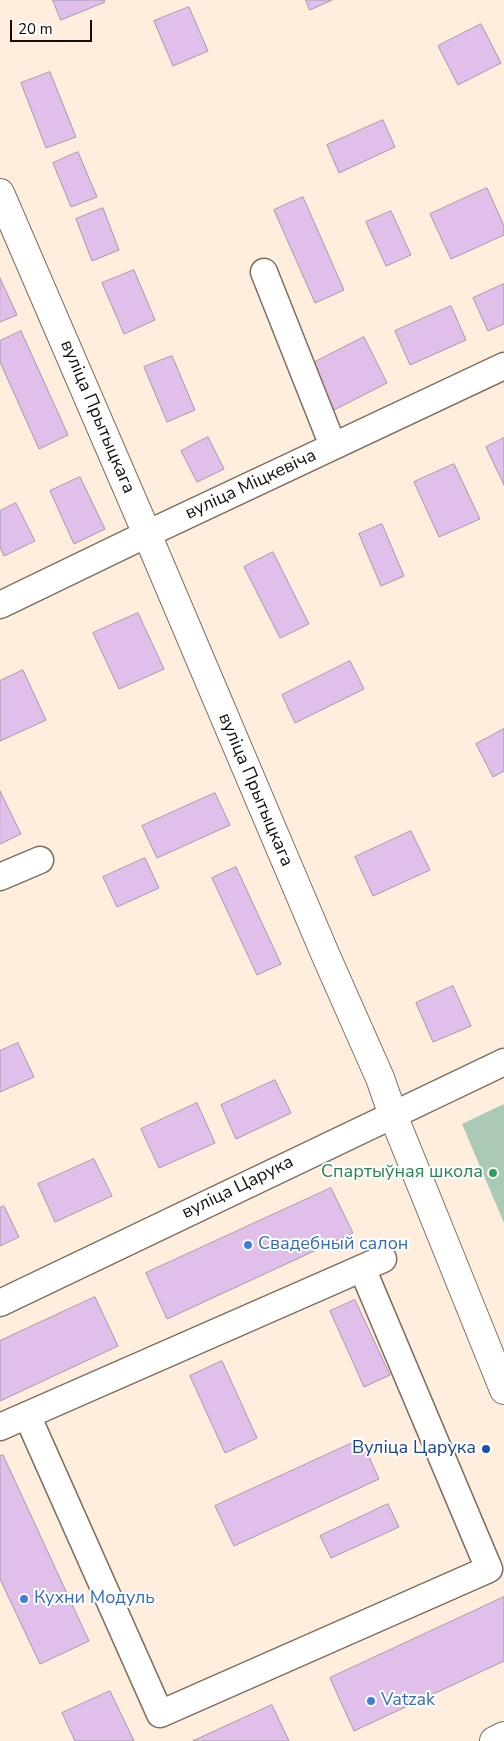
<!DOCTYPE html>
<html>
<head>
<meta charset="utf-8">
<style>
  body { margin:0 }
  #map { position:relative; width:504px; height:1741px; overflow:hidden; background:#ffedde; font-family:"Nunito Sans",sans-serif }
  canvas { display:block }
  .scale { position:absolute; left:10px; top:20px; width:82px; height:22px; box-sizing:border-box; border:2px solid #130e08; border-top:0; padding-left:6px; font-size:15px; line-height:18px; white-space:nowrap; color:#130e08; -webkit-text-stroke:4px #fff; paint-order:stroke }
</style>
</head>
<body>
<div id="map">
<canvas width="504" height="1741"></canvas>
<div class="scale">20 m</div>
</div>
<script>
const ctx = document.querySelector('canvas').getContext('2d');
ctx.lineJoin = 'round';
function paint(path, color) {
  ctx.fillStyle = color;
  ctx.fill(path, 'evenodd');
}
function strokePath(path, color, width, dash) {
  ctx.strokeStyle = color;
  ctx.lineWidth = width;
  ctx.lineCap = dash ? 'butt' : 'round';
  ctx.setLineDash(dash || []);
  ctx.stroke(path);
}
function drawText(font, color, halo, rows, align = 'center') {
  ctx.font = font + ' "Nunito Sans",sans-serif';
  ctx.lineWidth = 4;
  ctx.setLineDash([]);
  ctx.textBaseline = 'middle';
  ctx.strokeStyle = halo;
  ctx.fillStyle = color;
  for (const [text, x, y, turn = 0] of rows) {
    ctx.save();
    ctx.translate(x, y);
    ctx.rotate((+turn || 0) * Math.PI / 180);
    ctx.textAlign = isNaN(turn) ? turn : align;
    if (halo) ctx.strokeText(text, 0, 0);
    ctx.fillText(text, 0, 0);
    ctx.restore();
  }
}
paint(new Path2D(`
  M 504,1104 L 504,1223 L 462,1124 Z`), '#aacab6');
const building = new Path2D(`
  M 53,0 L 104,0 L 105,2 L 61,20 Z
  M 306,0 L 332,0 L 310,10 Z
  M 189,7 L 208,51 L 173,66 L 154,21 Z
  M 481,24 L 501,63 L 458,85 L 438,46 Z
  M 50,72 L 76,137 L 46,148 L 21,83 Z
  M 383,120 L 395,147 L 339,173 L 327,145 Z
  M 78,152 L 97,197 L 71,207 L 53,163 Z
  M 487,188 L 504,226 L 504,235 L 451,259 L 430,214 Z
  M 303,197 L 344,290 L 315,303 L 274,210 Z
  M 103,208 L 119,250 L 92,261 L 76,219 Z
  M 391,211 L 411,255 L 386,266 L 366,222 Z
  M 134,270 L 155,320 L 124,334 L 102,283 Z
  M 0,278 L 17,315 L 0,322 Z
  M 504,284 L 504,324 L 488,331 L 473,298 Z
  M 451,306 L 466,340 L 410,365 L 395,331 Z
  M 21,331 L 68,435 L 39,449 L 0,362 L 0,341 Z
  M 364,337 L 387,383 L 334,410 L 311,364 Z
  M 172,356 L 195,410 L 167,422 L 144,367 Z
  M 208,437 L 224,469 L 197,482 L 181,451 Z
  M 504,438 L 504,485 L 486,447 Z
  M 454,464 L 480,519 L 439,537 L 414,482 Z
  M 80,477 L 105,529 L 74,544 L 50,491 Z
  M 16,503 L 35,541 L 4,556 L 0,547 L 0,511 Z
  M 382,524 L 404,576 L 381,586 L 359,534 Z
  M 273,552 L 309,624 L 280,638 L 244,567 Z
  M 138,613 L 164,669 L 119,689 L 93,633 Z
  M 350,661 L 364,689 L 295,723 L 282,695 Z
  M 23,670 L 46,720 L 0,741 L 0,681 Z
  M 504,729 L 504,771 L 493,777 L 476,744 Z
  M 0,791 L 21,834 L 0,844 Z
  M 215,793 L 230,825 L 157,858 L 142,826 Z
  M 411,831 L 430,870 L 373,896 L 355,857 Z
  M 145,858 L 159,888 L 117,907 L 103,877 Z
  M 236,867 L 281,964 L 257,975 L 212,878 Z
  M 453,986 L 471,1026 L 433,1042 L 416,1003 Z
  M 18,1043 L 34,1077 L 0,1092 L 0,1051 Z
  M 275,1080 L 291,1113 L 236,1139 L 221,1105 Z
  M 197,1103 L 215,1143 L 159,1168 L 141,1129 Z
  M 94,1159 L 112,1196 L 55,1222 L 38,1184 Z
  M 331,1188 L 353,1233 L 167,1319 L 146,1273 Z
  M 4,1206 L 19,1237 L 0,1246 L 0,1208 Z
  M 95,1297 L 118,1346 L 0,1401 L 0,1341 Z
  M 355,1300 L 390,1375 L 364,1387 L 330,1311 Z
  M 222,1361 L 257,1438 L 225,1453 L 190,1376 Z
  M 361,1439 L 379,1479 L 234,1546 L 215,1506 Z
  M 3,1455 L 89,1641 L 40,1664 L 0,1579 L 0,1456 Z
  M 388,1504 L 399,1527 L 331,1558 L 320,1536 Z
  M 504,1597 L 504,1661 L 354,1731 L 330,1678 Z
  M 110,1691 L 134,1741 L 75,1741 L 62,1713 Z
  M 272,1705 L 289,1741 L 193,1741 Z`);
paint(building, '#e1bfeb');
strokePath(building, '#a598a9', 1);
const minor = new Path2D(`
  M 264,272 L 333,446
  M 0,605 L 147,534 L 504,366
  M 0,877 L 40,860
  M 0,1303 L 504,1062
  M 27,1415 L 160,1714 L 489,1569 L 362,1268
  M 0,1427 L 383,1259`);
const major = new Path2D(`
  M 0,193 L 147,534 L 326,956 L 380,1078 L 393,1115 L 504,1390
  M 494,1741 L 504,1736`);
strokePath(minor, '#7d6e60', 29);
strokePath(major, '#7d6e60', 30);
strokePath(minor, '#fff', 26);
strokePath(major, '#fff', 28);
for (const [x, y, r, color] of [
  [493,1173,5,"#2e9e5b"],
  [248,1245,5,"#3f7fe0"],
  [486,1449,5,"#1a4fb4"],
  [24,1599,5,"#3f7fe0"],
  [371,1701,5,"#3f7fe0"]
]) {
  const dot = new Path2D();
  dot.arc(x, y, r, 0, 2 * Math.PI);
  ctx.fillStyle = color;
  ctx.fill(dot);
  strokePath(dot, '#fff', 2);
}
drawText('18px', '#130e08', '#fff', [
  ["вуліца Прытыцкага",97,417,67],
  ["вуліца Міцкевіча",251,485,-25],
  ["вуліца Прытыцкага",255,790,67],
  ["вуліца Царука",238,1188,-26]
]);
drawText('18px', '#27864d', '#fff', [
  ["Спартыўная школа",483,1173]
], 'right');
drawText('18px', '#366cbe', '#fff', [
  ["Свадебный салон",258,1245],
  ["Кухни Модуль",34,1599],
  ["Vatzak",381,1701]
], 'left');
drawText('18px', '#164399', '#fff', [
  ["Вуліца Царука",476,1449]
], 'right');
</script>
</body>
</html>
